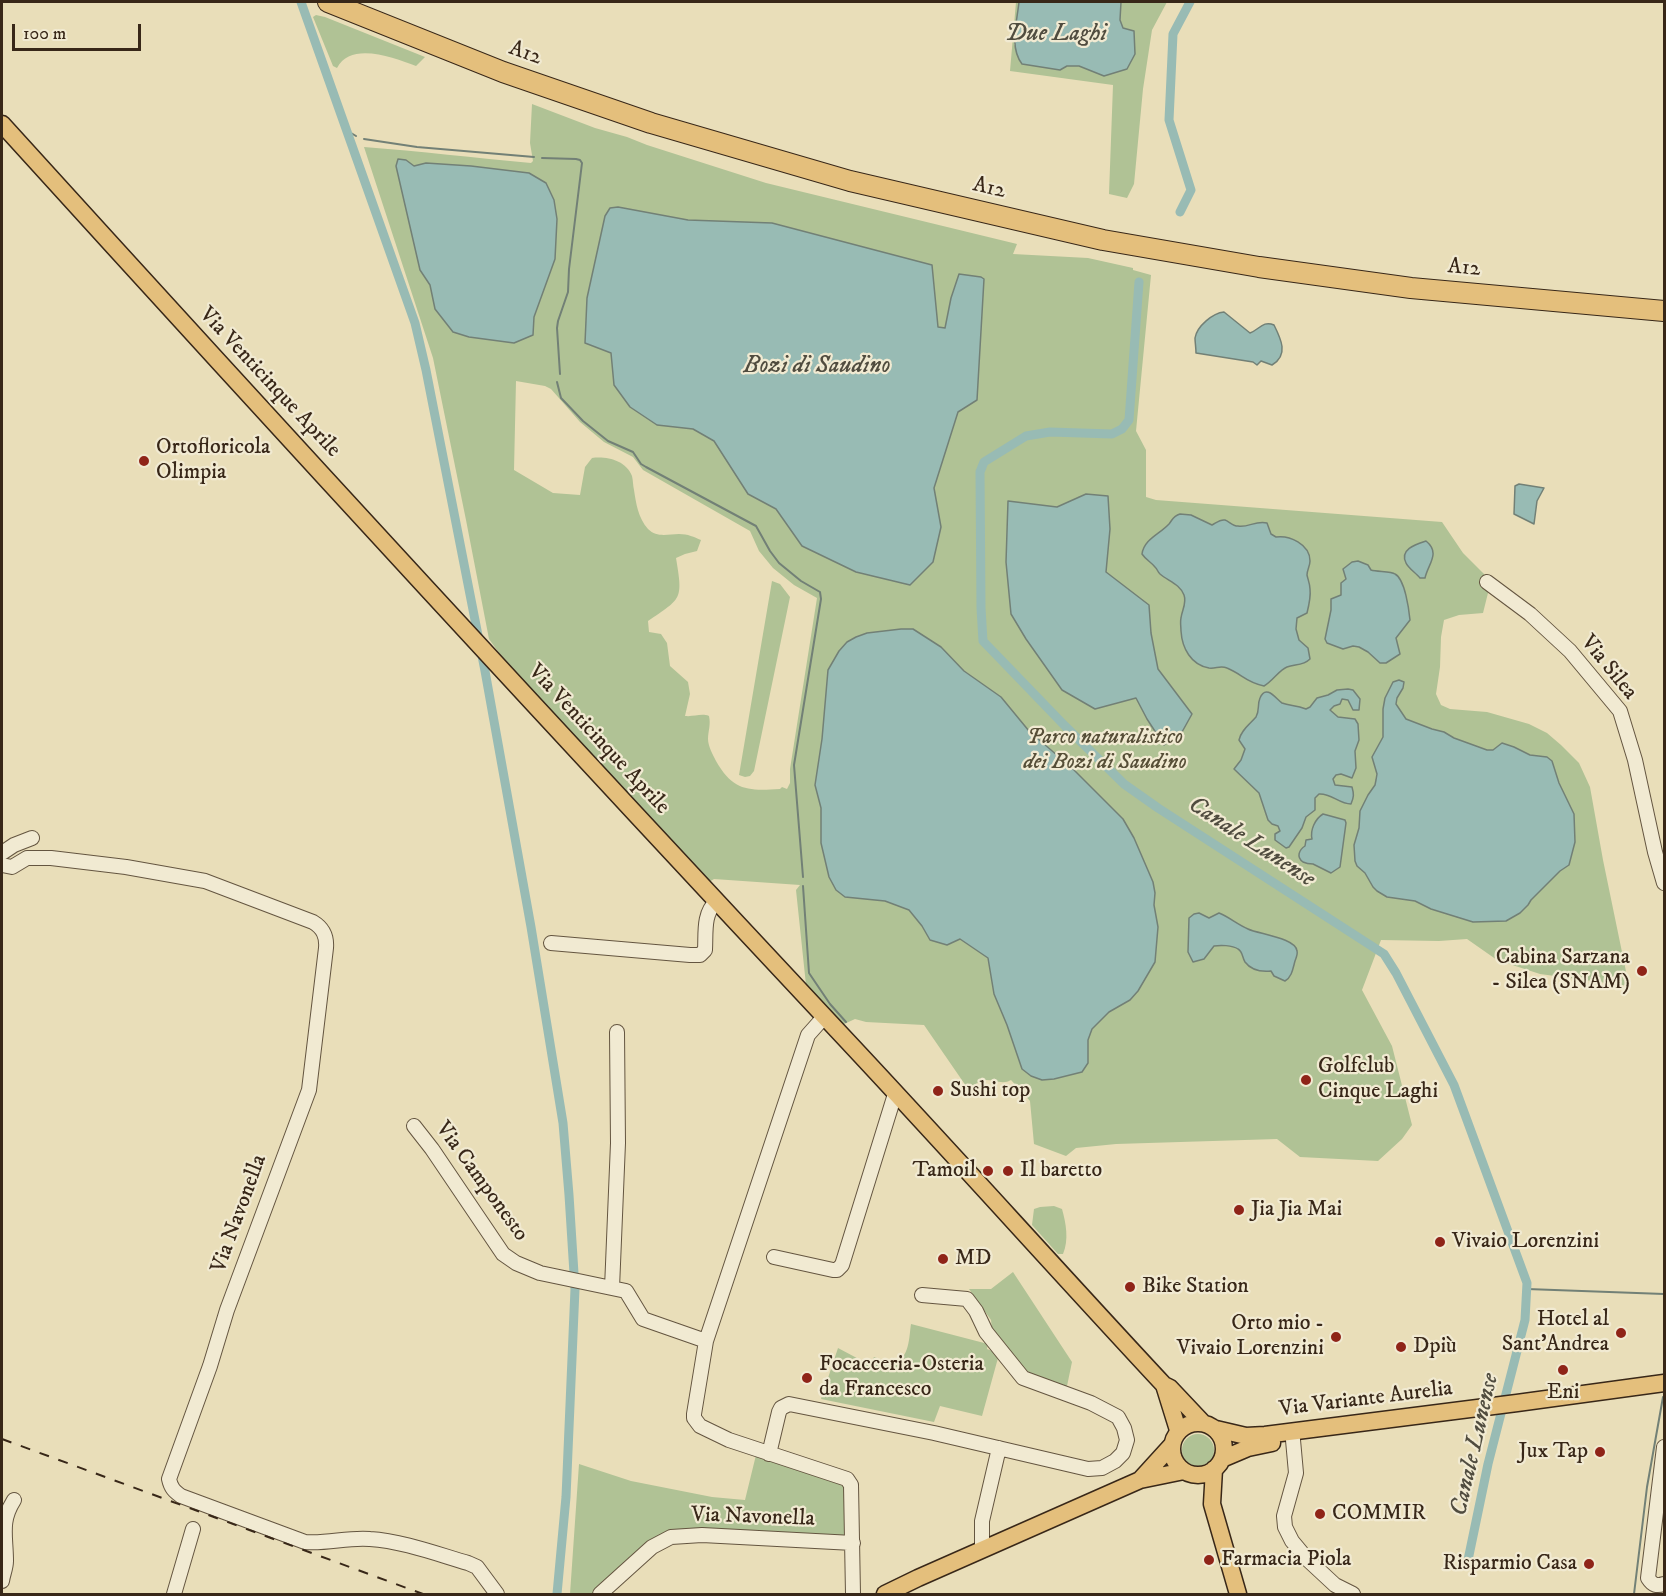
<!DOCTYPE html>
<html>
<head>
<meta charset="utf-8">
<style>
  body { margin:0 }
  #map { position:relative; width:1666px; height:1596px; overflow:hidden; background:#e9deb9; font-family:"IM FELL DW Pica",serif }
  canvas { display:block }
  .frame { position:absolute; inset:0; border:3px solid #382718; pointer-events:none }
  .scale { position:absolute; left:12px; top:24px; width:129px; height:27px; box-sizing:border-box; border:3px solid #382718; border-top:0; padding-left:8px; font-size:18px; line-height:21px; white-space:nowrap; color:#382718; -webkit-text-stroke:4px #f1ead2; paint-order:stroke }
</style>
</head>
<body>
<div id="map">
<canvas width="1666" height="1596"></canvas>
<div class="frame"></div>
<div class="scale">100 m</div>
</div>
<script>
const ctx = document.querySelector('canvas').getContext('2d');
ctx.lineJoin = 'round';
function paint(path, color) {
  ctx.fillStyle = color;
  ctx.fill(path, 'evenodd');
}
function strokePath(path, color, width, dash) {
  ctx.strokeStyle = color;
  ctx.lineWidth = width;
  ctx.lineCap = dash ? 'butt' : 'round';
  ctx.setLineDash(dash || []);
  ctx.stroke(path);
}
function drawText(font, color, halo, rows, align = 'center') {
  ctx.font = font + ' "IM FELL DW Pica",serif';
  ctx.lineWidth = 4.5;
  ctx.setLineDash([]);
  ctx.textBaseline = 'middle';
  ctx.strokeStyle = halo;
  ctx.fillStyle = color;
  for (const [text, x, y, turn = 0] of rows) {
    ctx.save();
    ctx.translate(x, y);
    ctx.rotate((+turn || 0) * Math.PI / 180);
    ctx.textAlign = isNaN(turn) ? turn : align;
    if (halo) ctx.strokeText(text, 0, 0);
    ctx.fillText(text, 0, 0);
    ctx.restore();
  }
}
paint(new Path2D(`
  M 1016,2 L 1019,2 L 1014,45 L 1067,66 L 1079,66 L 1104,76 L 1123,28 L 1120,20 L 1121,2 L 1167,2 L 1152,30 L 1143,89 L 1134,184 L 1127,198 L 1109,194 L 1113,85 L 1010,71 Z
  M 316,15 L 325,17 L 425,57 L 416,66 C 394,58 351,41 337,68 L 333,66 L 313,17 Z
  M 532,104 L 595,128 L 627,137 L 647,145 L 766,183 L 1017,244 L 1013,254 L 1088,258 L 1133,268 L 1133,270 L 1151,275 L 1136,431 L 1146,450 L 1146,497 L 1156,500 L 1442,522 L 1463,553 L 1491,581 L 1483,613 L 1459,615 L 1444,620 L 1441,637 L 1440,667 L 1436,694 L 1441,705 L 1450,709 L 1487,712 L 1529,724 L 1547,733 L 1561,745 L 1579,763 L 1590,787 L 1603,860 L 1629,986 L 1540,974 L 1497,960 L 1467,939 L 1439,941 L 1381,940 L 1362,990 L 1392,1046 L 1412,1125 L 1402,1139 L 1378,1161 L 1300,1157 L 1277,1139 L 1116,1144 L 1076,1148 L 1066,1156 L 1034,1144 L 1030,1101 L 1011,1080 C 1003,1085 995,1080 986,1080 C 978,1081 974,1087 966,1086 L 924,1025 L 866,1022 L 855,1019 L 842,1025 L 806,985 L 796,890 L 800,885 L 714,879 L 709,882 L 507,664 L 489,639 L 466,520 L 433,358 L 364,147 C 420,151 475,158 531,163 L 533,161 L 530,143 ZM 516,381 L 545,386 L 551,389 L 580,422 L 604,442 L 633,457 L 643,470 L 750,531 L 759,551 L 773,568 L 794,585 L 817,598 L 790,769 L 790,783 L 787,789 L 782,787 L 780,789 C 748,791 733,791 716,761 C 713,755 708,746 708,739 C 708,731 711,725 709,716 C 701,713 694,717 685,716 L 690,694 L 688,682 L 670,666 L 667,643 L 661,634 L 649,632 L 648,621 C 682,598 683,600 676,558 L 685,554 L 697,551 L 701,540 C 694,537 688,534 679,534 C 668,534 657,538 648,529 C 638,518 636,503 634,490 C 633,486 633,480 632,476 C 626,460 606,456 592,458 L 585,467 L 580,495 L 553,493 L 514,470 Z
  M 772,581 L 780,584 L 790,597 L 754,771 L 750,776 L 745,777 L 739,775 Z
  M 1054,1206 L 1062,1209 C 1066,1223 1069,1240 1063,1254 L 1058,1254 L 1032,1225 L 1034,1209 L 1040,1207 Z
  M 1013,1272 L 1072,1362 L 1067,1386 L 1028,1375 L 992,1329 L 991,1320 L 969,1289 L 991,1289 Z
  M 911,1324 L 988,1344 L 987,1349 L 995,1352 L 998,1358 L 982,1416 L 940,1406 L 934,1422 L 821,1399 L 838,1348 L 870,1365 L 874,1357 C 880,1359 887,1362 893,1362 C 910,1360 909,1336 911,1324 Z
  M1182 1450a16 16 0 1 1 32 0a16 16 0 1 1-32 0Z
  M 756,1455 L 845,1484 L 849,1533 L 845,1538 L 689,1530 L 618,1572 L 593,1594 L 570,1594 L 579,1464 L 631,1481 L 712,1497 L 745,1500 Z`), '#b0c295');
const water = new Path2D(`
  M 1019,2 L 1121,2 L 1120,20 L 1123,28 L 1134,31 L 1135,54 L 1127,69 L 1104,76 L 1079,66 L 1067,66 L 1060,70 L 1022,64 C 1009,47 1017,22 1019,2 Z
  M 398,159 L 406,160 L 414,166 L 426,163 L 471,166 L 529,173 L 546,183 L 554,200 L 557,219 L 555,259 L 534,317 L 533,335 L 514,343 L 469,337 L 453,332 L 435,309 L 430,285 L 420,270 L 396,166 Z
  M 618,207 L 688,220 L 772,223 L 932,265 L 938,327 L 945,328 L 951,298 L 959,274 L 981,277 L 984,279 L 977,400 L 958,412 L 934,488 L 941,527 L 933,562 L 910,585 L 856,572 L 802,546 L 776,509 L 748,494 L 714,441 L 693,429 L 657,425 L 630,407 L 614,385 L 611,353 L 585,343 L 587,298 L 605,216 L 610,208 Z
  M 1224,312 L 1250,333 C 1259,330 1263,320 1274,325 C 1281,339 1289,355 1272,365 L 1261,361 L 1257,365 L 1253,362 L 1196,353 C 1196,348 1195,342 1195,338 C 1197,326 1213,313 1224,312 Z
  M 1519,484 L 1544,488 L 1537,501 L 1534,524 L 1514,514 L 1515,486 Z
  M 1086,494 L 1108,496 L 1110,529 L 1106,572 L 1149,605 L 1151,633 L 1158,669 L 1192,714 L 1182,732 L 1164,745 L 1147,719 L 1136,698 L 1095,709 L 1062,690 L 1026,639 L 1011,614 L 1006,562 L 1008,501 L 1057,507 Z
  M 1180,514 L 1191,515 L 1212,525 C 1216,523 1220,519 1225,520 C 1229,521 1232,526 1238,526 C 1248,528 1256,520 1267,523 L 1271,534 L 1276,537 C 1289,535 1310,544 1310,561 C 1310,566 1307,570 1307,575 C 1308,580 1310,584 1310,589 C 1311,597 1309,605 1307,613 L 1297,618 L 1296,629 L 1299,640 L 1308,648 L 1310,659 C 1303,666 1295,664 1287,667 C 1279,670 1273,681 1264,686 C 1245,682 1242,674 1227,668 C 1220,665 1216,669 1209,668 C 1191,665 1182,648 1181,631 C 1181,627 1180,622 1181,618 C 1182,610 1187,603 1184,595 C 1180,584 1168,581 1160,574 C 1157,571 1158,570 1155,567 C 1151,562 1146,560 1142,554 C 1144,539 1160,534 1169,524 C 1173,519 1173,516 1180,514 Z
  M 1426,541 C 1441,553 1428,564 1425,578 L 1420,578 C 1416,573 1408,568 1406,563 C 1399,549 1417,544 1426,541 Z
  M 1358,561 L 1368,565 L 1371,570 C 1377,572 1391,571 1395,574 C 1405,579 1409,610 1410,620 L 1396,638 L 1400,654 L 1386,663 L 1380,663 L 1368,652 L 1359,647 L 1353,646 L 1343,649 L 1327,643 L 1325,639 L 1331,610 L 1331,599 L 1341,595 L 1341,583 L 1346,579 L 1343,569 L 1352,562 Z
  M 901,629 L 913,629 L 941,647 L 964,671 L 1001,697 L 1029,731 L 1073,769 L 1123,819 L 1134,838 L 1153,882 L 1155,893 L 1154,905 L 1158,927 L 1155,962 L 1138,991 L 1130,1000 L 1109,1012 L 1092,1029 L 1088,1040 L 1088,1063 L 1082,1072 L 1054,1079 L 1042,1080 L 1031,1076 L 1022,1069 L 1007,1025 L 994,994 L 988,958 L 960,939 L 947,945 L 930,940 L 922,926 L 909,910 L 885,901 L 845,897 L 836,890 L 829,877 L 821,843 L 821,808 L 815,785 L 822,739 L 828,670 L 839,651 L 847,642 L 856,637 L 867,633 Z
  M 1399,680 L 1404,682 L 1403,688 L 1397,698 L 1396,704 L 1406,719 L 1432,729 L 1444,732 L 1454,738 L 1487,750 L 1493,750 L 1502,743 L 1514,747 L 1530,755 L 1547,757 L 1552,761 L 1559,783 L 1574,814 L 1575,842 L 1569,865 L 1560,871 L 1531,900 L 1528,905 L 1520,913 L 1506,921 L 1473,922 L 1431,909 L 1415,901 L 1387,897 L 1377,891 L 1373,887 L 1365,873 L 1357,866 L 1355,861 L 1354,845 L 1359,828 L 1360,811 L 1368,795 L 1375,785 L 1376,780 L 1377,774 L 1372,757 L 1383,737 L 1383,709 L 1385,698 L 1393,682 Z
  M 1348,689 L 1353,690 L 1360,699 L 1359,710 L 1353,710 L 1348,700 L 1342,699 L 1340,704 L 1334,706 L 1330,710 L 1338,717 L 1355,719 L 1358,724 L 1359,740 L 1355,751 L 1356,768 L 1352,778 L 1341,774 L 1336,775 L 1333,779 L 1335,785 L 1352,787 C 1354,794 1354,797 1351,804 C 1339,804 1331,793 1319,794 L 1315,798 L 1315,810 L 1306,817 L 1302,828 L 1289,847 L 1286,848 L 1275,840 L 1275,834 L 1280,831 L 1278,826 L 1272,824 L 1268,820 L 1259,793 L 1234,769 L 1241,760 L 1245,749 L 1239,740 C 1241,730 1250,724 1256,717 C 1260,710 1257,705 1260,698 C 1266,683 1277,700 1282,703 C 1290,706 1296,705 1306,709 L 1310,707 L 1317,698 L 1328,695 L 1337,690 Z
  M 1323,814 L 1345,820 L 1346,823 L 1340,867 L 1331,873 C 1325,870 1319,867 1313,864 C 1311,864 1305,863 1303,862 C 1296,857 1299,850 1305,846 L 1306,840 L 1312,839 C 1310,830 1315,819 1323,814 Z
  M 1199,913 L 1209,918 L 1219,913 C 1229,917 1237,924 1248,929 C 1258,934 1296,938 1297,951 C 1298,954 1296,958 1295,961 C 1293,968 1292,977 1285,981 L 1274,976 L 1271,971 C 1261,972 1251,970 1245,962 C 1242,957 1243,952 1238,949 C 1232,945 1220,945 1214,946 L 1204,959 L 1193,962 L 1188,952 L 1189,918 L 1194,914 Z`);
paint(water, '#98bbb4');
strokePath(water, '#728076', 1.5);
strokePath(new Path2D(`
  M 346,130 L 356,136
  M 364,139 L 417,147 L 534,157
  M 542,158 L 576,159 L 580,160 L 582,163 L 569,269 L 568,292 L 558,321 L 557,328 L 560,374
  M 557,382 L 561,398 L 583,421 L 608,441 L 633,452 L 641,464 L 646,467 L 756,526 L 770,551 L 779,563 L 801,581 L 820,592 L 821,599 L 794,765 L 803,877
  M 803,886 L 809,973 L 830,1004 L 846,1022
  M 1527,1289 L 1664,1294
  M 1664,1375 L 1664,1325
  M 1634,1594 L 1647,1487 L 1663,1397`), '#728076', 2);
strokePath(new Path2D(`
  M 301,2 L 415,323 L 426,370 L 485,671 L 531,927 L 563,1123 L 569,1195 L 575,1289 L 566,1497 L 557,1594
  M 1180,212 L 1191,190 L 1169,120 L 1173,34 L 1190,2
  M 1139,282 L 1129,420 L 1122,429 L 1112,434 L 1050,432 L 1026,436 L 984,462 L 980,472 L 981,608 L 983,641 L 1065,726 L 1124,784 L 1158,808 L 1384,954 L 1396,973 L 1454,1085 L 1527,1283 L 1525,1320 L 1488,1464 L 1468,1560`), '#98bbb4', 9);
const minor = new Path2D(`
  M 1487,582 L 1530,614 L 1570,651 L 1620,711 L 1635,760 L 1655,852 L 1664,883
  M 2,853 L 14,845 L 32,838
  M 2,865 L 12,867 L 27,858 L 51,858 L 126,867 L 205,881 L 313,922 C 323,928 327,936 326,948 L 309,1090 L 227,1310 L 210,1366 L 169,1479 C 171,1488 174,1491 181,1496 L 305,1542 C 327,1544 348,1537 370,1539 C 402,1541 437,1554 468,1563 L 477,1567 L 497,1594
  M 551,943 L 690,955 L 700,955 L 705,950 C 706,933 703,914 716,902
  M 414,1126 L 432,1149 L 503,1254 L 516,1263 L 540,1273 L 626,1291 L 643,1319 L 706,1341 L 694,1414 L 694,1418 L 700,1426 L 729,1440 L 847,1479 L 851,1485 L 853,1594
  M 774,1257 L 833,1270 L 837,1270 L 842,1265 L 895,1094
  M 612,1288 L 618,1143 L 617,1032
  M 706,1341 L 808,1035 L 824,1017
  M 1293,1440 L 1296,1473 L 1284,1516 L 1285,1527 L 1292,1541 L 1307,1559 L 1335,1585 L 1353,1594
  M 1664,1447 L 1648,1578 C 1653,1586 1657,1586 1664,1584
  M 769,1454 L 779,1412 L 781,1408 L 789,1404 L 934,1433 L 1088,1469 L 1102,1468 L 1115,1461 L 1123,1453 L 1127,1440 L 1124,1428 L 1118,1417 L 1091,1403 L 1023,1378 L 986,1332 L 976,1311 L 967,1299 L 922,1295
  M 982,1549 L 982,1521 L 999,1448
  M 2,1581 C 3,1574 6,1568 6,1561 C 6,1536 0,1522 14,1500
  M 174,1594 L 193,1529
  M 600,1594 L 652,1547 L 671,1537 L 702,1535 L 853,1543`);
const major = new Path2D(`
  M 2,124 C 278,428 556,730 837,1030 C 947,1147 1054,1267 1164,1385 L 1170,1388 L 1203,1423
  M 1164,1385 L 1178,1430
  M1172 1449a26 26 0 1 1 52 0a26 26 0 1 1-52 0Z
  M 1216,1429 L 1246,1436 L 1265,1435 L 1517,1403 L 1664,1383
  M 1222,1459 L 1248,1448 L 1272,1443
  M 1214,1469 L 1212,1504 L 1238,1594
  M 1141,1479 L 1171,1446
  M 885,1594 L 918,1578 L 1140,1480 L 1184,1471`);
const highway = new Path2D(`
  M 328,2 L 503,72 L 651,123 L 850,181 L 1103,240 L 1259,267 L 1411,288 L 1664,311`);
strokePath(minor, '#645540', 16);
strokePath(major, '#382718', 19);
strokePath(highway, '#382718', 22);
strokePath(minor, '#f1ead2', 14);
strokePath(major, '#e4bf7c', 16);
strokePath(highway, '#e4bf7c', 20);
strokePath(new Path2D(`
  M 2,1439 L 423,1594`), '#382718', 2, [10, 10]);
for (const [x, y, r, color] of [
  [144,461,6,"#8f2418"],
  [1642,971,6,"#8f2418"],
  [1306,1080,6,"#8f2418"],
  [938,1091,6,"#8f2418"],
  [988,1171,6,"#8f2418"],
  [1008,1171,6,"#8f2418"],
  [1239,1210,6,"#8f2418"],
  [1440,1242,6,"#8f2418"],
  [943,1259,6,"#8f2418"],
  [1130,1287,6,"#8f2418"],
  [1621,1333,6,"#8f2418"],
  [1336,1337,6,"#8f2418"],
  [1401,1347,6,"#8f2418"],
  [1563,1370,6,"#8f2418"],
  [807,1378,6,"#8f2418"],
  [1600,1452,6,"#8f2418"],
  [1320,1514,6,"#8f2418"],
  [1209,1560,6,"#8f2418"],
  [1589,1564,6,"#8f2418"]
]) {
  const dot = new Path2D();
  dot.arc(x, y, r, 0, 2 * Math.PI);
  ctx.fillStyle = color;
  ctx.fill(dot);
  strokePath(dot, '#f1ead2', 2);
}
drawText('22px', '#382718', '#f1ead2', [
  ["A12",525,54,20],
  ["A12",989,189,13],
  ["A12",1464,269,5],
  ["Via Venticinque Aprile",269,383,47],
  ["Via Silea",1608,668,51],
  ["Via Venticinque Aprile",598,740,47],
  ["Via Camponesto",481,1182,54],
  ["Via Navonella",240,1214,-70],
  ["Via Variante Aurelia",1366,1400,-7],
  ["Via Navonella",753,1518,2]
]);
drawText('22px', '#382718', '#f1ead2', [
  ["Ortofloricola",156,448],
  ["Olimpia",156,473],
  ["Cabina Sarzana",1630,958,"right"],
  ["- Silea (SNAM)",1630,983,"right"],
  ["Golfclub",1318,1067],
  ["Cinque Laghi",1318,1092],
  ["Sushi top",950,1091],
  ["Tamoil",976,1171,"right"],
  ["Il baretto",1020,1171],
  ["Jia Jia Mai",1251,1210],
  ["Vivaio Lorenzini",1452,1242],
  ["MD",955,1259],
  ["Bike Station",1142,1287],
  ["Hotel al",1609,1320,"right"],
  ["Sant'Andrea",1609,1345,"right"],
  ["Orto mio -",1324,1324,"right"],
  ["Vivaio Lorenzini",1324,1349,"right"],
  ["Dpiù",1413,1347],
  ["Focacceria-Osteria",819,1365],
  ["da Francesco",819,1390],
  ["Eni",1563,1393,"center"],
  ["Jux Tap",1588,1452,"right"],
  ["COMMIR",1332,1514],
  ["Farmacia Piola",1221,1560],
  ["Risparmio Casa",1577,1564,"right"]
], 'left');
drawText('italic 22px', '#564e37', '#f1ead2', [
  ["Parco naturalistico",1105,738],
  ["dei Bozi di Saudino",1105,763]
]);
drawText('italic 24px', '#504c3f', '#f1ead2', [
  ["Due Laghi",1056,35],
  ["Bozi di Saudino",817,367],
  ["Canale Lunense",1251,843,33],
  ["Canale Lunense",1476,1445,-77]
]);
</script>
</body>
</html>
